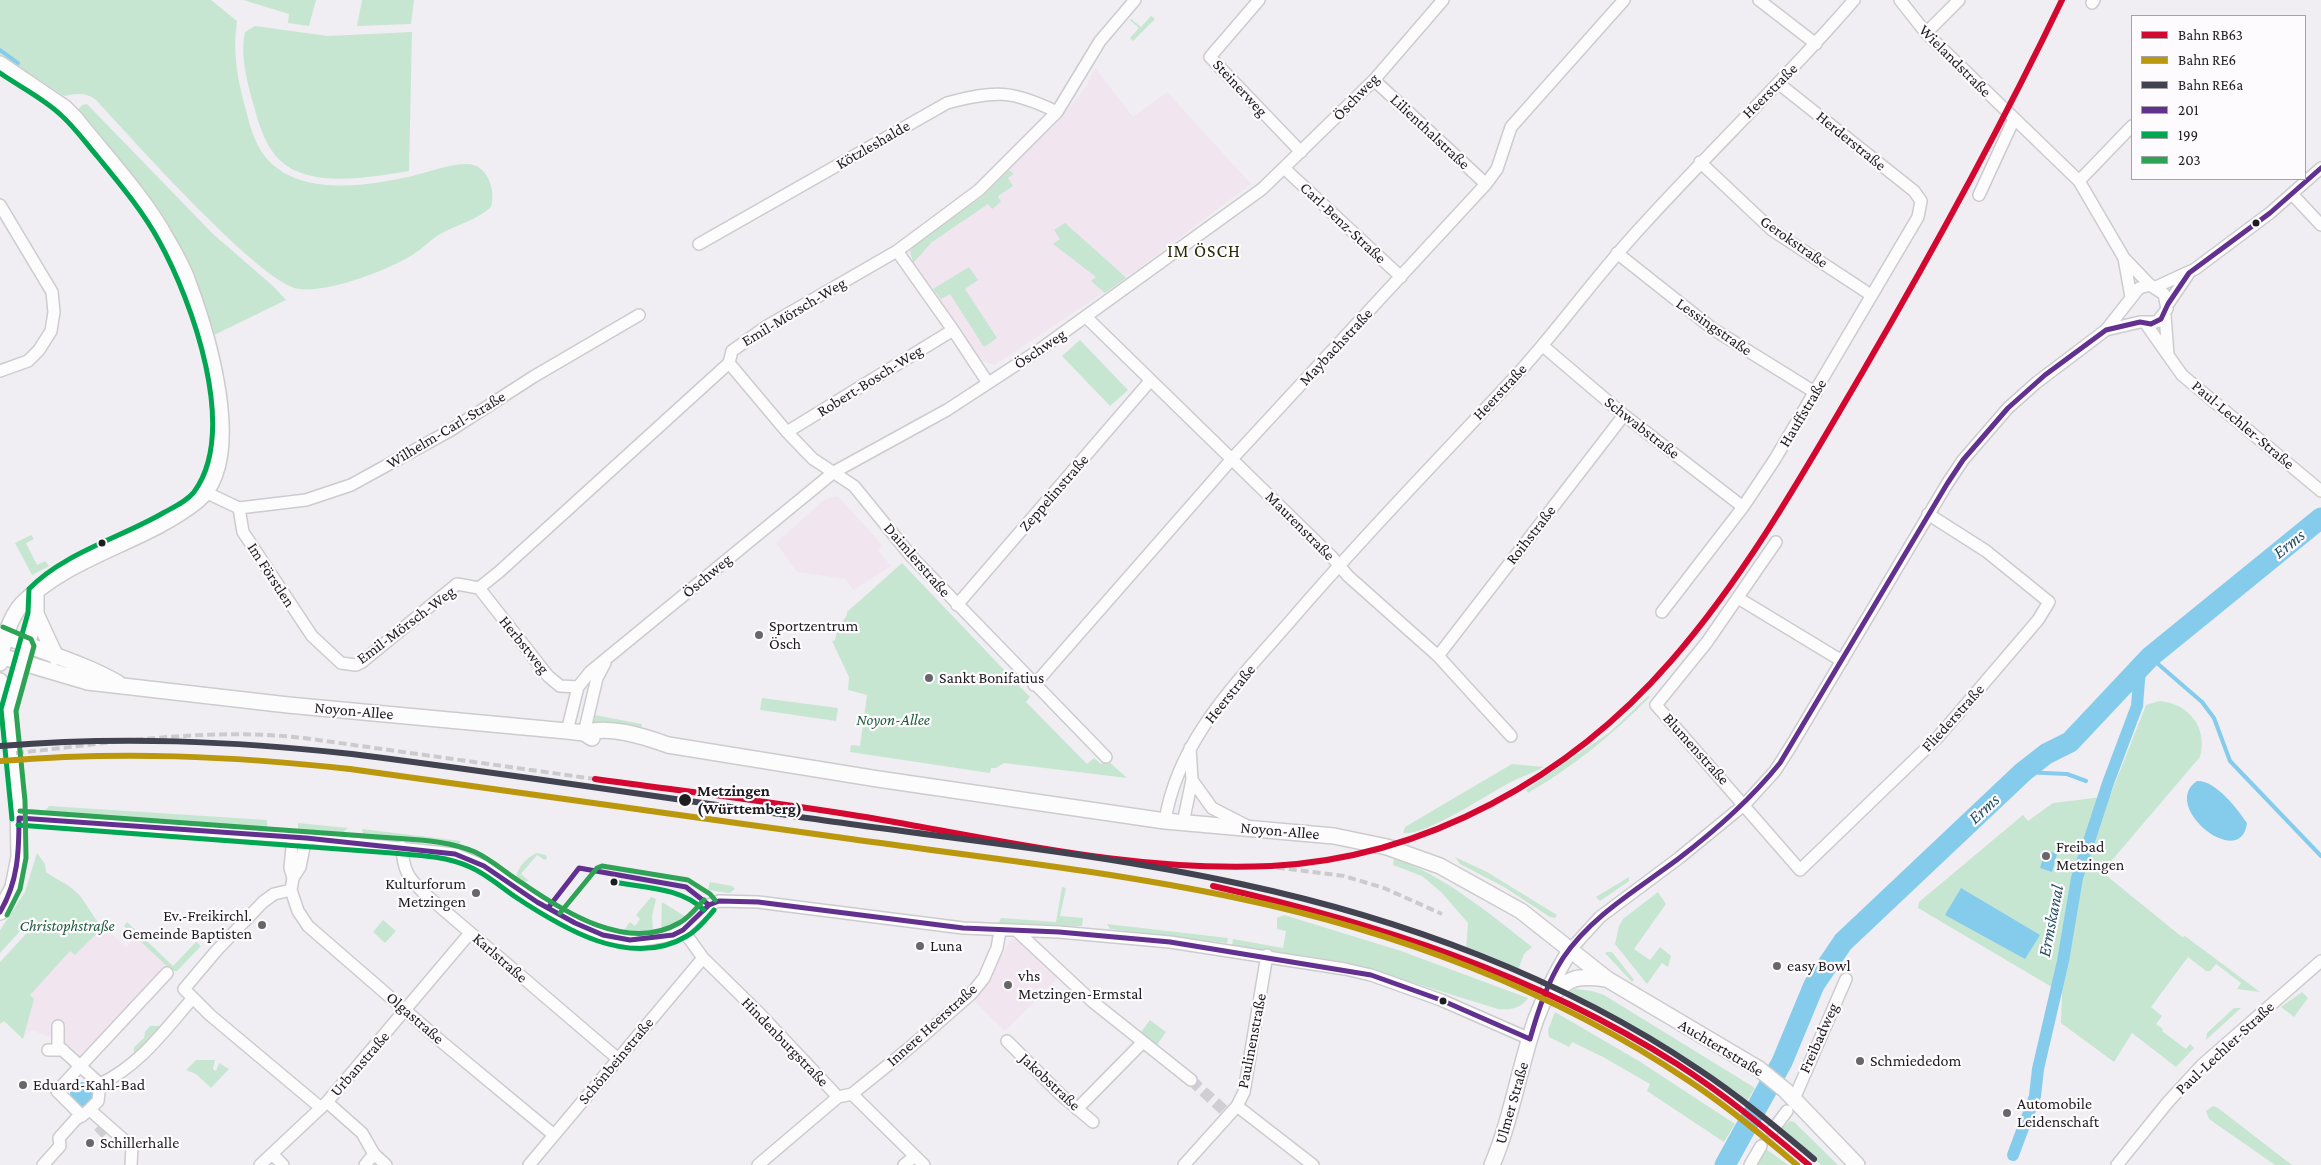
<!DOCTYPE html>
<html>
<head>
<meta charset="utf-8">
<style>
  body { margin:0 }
  #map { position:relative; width:2321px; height:1165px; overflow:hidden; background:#f0eef2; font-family:"Crimson Pro",serif }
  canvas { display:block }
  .legend { position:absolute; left:2131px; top:15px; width:175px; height:165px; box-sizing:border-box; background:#fefbff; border:1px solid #a4a2a5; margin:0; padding:6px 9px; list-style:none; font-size:15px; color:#1d1c1e }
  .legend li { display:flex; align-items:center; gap:10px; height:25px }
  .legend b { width:25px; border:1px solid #a4a2a5 }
</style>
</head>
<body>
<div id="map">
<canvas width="2321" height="1165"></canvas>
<ul class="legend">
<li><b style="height:6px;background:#d30730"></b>Bahn RB63</li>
<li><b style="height:6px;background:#bb970e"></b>Bahn RE6</li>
<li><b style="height:6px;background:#424351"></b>Bahn RE6a</li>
<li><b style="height:6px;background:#62308e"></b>201</li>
<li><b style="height:6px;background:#00a651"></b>199</li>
<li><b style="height:6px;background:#2ea355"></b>203</li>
</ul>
</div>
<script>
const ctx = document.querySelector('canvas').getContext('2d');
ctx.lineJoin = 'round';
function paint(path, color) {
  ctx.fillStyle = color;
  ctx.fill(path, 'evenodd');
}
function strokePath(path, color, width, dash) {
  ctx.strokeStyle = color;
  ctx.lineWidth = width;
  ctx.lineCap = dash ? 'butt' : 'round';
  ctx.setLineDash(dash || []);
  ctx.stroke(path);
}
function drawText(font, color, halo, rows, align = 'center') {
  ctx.font = font + ' "Crimson Pro",serif';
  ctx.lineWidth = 4.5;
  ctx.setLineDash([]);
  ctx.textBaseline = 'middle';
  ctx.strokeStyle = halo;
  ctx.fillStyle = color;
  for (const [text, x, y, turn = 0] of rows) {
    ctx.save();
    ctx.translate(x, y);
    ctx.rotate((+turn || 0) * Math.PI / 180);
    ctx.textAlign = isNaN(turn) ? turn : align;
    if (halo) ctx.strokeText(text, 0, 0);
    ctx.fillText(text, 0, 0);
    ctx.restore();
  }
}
paint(new Path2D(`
  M 1095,68 L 1133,117 L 1167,92 L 1251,184 L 1126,278 L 1005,358 L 994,365 L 978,359 L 905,251 L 983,196 L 1009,170 L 1018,157 L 1056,125 L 1087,85 Z
  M 838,496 L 883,546 L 878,550 L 891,566 L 853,590 L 846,579 L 797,572 L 776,543 L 824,500 Z
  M 64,881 L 80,895 L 93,918 L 126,947 L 136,937 L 170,969 L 84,1062 L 53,1038 L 31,1030 L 25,1036 L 5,1017 L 0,962 L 48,910 Z
  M 1011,939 L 1018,939 L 1061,975 L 1005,1031 L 971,998 L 992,971 Z`), '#f1e5f0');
paint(new Path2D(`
  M 0,0 L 211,0 L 237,21 C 232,53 238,83 247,114 C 251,131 257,149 270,162 C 304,196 369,186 412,176 C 429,172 449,164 467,164 C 488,164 496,191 491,207 C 476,221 454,225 437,236 C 429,241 422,249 414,254 C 389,270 328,293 299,289 C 261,285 128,134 95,99 C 84,92 76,94 64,96 L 0,54 Z
  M 243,0 L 316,0 L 309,26 L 288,23 L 289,14 Z
  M 362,0 L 414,0 L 411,24 L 357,26 Z
  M 1151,16 L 1155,19 L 1133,41 L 1130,38 L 1139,28 L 1130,20 L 1131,19 L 1141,27 Z
  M 255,26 L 328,36 L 412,32 L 409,171 C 370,177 304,191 275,155 C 263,140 258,121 253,103 C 247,81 240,55 245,32 Z
  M 87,104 L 213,234 L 273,286 L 286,300 L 212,336 L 169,234 L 97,132 L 78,110 L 82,105 Z
  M 1009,170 L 1014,174 L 1008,178 L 1013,186 L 998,196 L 1001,202 L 992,209 L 988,204 L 932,242 L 913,263 L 910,250 L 916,244 L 983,196 Z
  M 1065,223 L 1120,272 L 1126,278 L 1105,293 L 1091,281 L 1096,277 L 1053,244 L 1060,239 L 1054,230 Z
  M 969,267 L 978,280 L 965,289 L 997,338 L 984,347 L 950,294 L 941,299 L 933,289 Z
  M 1080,340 L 1128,390 L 1110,406 L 1062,356 Z
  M 31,535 L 34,539 L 26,543 L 37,565 L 45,561 L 49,566 L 32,575 L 15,543 Z
  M 902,563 L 1030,697 L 1026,702 L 1087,764 L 1094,758 L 1101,764 L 1106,759 L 1127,778 L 1004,763 L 996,768 L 991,768 L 990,773 L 850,752 L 851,745 L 860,746 L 867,695 L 848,690 L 849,677 L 832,641 L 835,640 L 838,628 L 847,615 L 847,612 Z
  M 1648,696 L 1650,697 C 1612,735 1574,766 1528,793 L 1526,790 L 1610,732 Z
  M 762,698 L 838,708 L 836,721 L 760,710 Z
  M 2159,701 C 2189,703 2208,728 2200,757 L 2102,872 L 2182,937 L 2185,936 L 2260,992 L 2237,989 L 2241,983 L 2216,964 L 2210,971 L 2206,971 L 2188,957 L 2151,1007 L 2162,1016 L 2156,1024 L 2163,1029 L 2162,1031 L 2186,1049 L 2190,1044 L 2194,1048 L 2176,1067 L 2132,1033 L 2114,1062 L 2061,1023 L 2062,993 L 1918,908 L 1919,902 L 2023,815 L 2028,821 L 2053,803 L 2110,796 L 2146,705 Z
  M 594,715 L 642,724 L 641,731 L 593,724 Z
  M 1512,764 L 1544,767 C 1533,773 1520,777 1509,783 C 1486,795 1426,836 1403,833 L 1405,827 Z
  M 49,806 L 267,820 L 267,827 L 45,811 Z
  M 298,823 L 348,828 L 341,834 L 298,830 Z
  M 362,829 L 461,841 L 454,849 L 454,844 L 365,833 L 364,837 Z
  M 37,853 L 45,864 L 46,872 C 57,880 69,884 79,895 C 88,905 92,917 103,927 L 75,955 L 70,951 L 30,995 L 34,999 L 23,1039 L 4,1021 L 0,1024 L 0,962 L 38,921 L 33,917 L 0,953 L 0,930 L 25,892 Z
  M 537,853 L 546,855 L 547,858 L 545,860 L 537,855 L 521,874 L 529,881 L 520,882 L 516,877 C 518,867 527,857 537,853 Z
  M 1455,857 L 1487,872 L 1557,915 L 1555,918 L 1550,917 L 1504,887 L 1460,864 Z
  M 1394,858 C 1445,876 1490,914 1532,947 L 1524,954 L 1517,973 L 1466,950 L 1468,923 L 1442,893 L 1422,876 L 1393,865 Z
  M 1629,877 L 1629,881 L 1600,901 L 1596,897 Z
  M 710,882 L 732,886 L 735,889 L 730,893 L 708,890 Z
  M 1062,887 L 1066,888 L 1060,916 L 1083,918 L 1082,926 L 997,927 L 1001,918 L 1056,922 Z
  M 1658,892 L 1666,904 L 1634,949 L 1650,960 L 1660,947 L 1671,956 L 1668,967 L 1662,963 L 1647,984 L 1615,944 L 1619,926 L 1623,919 Z
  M 651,897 L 656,899 L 652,916 L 653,932 L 622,933 L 630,922 L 635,926 L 640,919 L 636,915 Z
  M 662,902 L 686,917 L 676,926 L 661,932 Z
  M 1284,915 L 1401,951 L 1528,998 C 1521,1009 1510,1010 1498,1009 L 1346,962 L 1232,945 L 1233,939 L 1283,948 L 1286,931 L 1277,929 L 1277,918 Z
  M 383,920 L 396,931 L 385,943 L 373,932 Z
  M 127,922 L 173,966 L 196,942 L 201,946 L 177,971 L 172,971 L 124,926 Z
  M 1107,924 L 1228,938 L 1227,943 L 1110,929 Z
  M 1607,952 L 1612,952 L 1634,980 L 1632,982 L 1605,953 Z
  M 1575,989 L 1592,991 L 1604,995 L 1755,1088 L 1747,1101 L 1629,1028 L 1564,994 Z
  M 2302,992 L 2308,998 L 2294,1017 L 2281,1007 Z
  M 2234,1008 L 2241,1008 L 2206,1040 L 2207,1033 Z
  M 1555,1012 L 1639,1061 L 1735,1124 L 1724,1142 L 1647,1091 L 1650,1084 L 1603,1057 L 1572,1042 L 1569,1047 L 1549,1037 L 1548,1030 Z
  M 1150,1020 L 1166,1032 L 1157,1045 L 1141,1032 Z
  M 150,1026 L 159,1026 L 159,1030 L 142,1052 L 134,1053 L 134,1047 L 144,1038 L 145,1032 Z
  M 196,1060 L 215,1060 L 213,1069 L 216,1071 L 219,1063 L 229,1069 L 211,1088 L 196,1074 L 186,1070 Z
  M 2213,1106 L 2218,1108 L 2292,1165 L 2275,1165 L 2209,1119 L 2206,1111 Z
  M 1790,1121 L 1794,1122 L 1838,1165 L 1821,1165 L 1785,1133 L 1778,1132 Z
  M 1766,1149 L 1788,1165 L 1756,1165 Z`), '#c6e6d2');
paint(new Path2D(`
  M 2197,781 C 2215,780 2237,808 2247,823 C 2241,872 2159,806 2197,781 Z
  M 2045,850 L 2057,854 L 2052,872 L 2040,868 Z
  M 1961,888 L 2040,935 L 2025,959 L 1945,915 Z
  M70 1094a12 12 0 1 1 24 0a12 12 0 1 1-24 0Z`), '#85ccec');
strokePath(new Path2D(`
  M 0,50 L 18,63
  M 2150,657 L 2202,702 L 2214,718 L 2230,761 L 2321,856
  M 2023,772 L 2067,774 L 2086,781`), '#85ccec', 4);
strokePath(new Path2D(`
  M 2013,1155 L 2035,1096 L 2038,1069 L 2063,961 L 2077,878 L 2108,783 L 2137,706 L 2140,668`), '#85ccec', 12);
strokePath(new Path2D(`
  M 1725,1165 L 1782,1062 L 1814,985 L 1843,942 L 2023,772 L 2046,754 L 2070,742 L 2150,657 L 2321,518`), '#85ccec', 21);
strokePath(new Path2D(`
  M 1191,1080 L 1229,1115
  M 98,1134 L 103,1129
  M 1761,1146 L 1772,1131`), '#d0ced2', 11, [11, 5.5]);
const minor = new Path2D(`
  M 1259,0 L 1210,57 L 1301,152
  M 1759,0 L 1816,44
  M 1900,0 L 1926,33 L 2079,181 L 2124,258 L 2150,285
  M 2092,3 L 2094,0
  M 1926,33 L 1959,0
  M 1374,80 L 1486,184
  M 1700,162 L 1772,230 L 1871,295
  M 1285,169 L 1401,277
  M 2079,181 L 2132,126
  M 2292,194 L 2321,225
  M 1979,195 L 2014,119
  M 0,205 L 52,292 L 54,312 L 51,331 L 39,350 L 28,361 L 0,371
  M 699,244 L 947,103 C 995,90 1012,90 1057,112
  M 897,251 L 953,330 L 988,383
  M 1617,253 L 1713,329 L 1816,393
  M 2124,258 L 2131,297
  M 2156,287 L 2195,269 L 2270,213 L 2321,168
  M 2168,304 L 2189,273
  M 2165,315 L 2168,355
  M 1087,318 L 1332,557 L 1348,576 L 1438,656 L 1511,736
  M 2146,324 L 2182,375 L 2321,491
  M 1543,346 L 1624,415 L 1743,507
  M 729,363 L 787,432 L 813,459 L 854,486 L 911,556 L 1106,757
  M 787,432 L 953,330
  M 205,492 L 239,508
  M 239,508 L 243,532 L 312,636 L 341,663 L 356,665 L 362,662 L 457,584 L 479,588 L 499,572 L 729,363 L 732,351 L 767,326 L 897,251 L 979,190 L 1057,112 L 1100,41 L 1135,0
  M 239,508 L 306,500 L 351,485 L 451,430 L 533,377 L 639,315
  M 1776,542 L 1707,642 L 1656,705 L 1800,870 L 1938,737 L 2038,620 L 2049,602 L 1986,551 L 1928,514
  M 479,588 L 548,676 L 560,686 L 578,687
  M 1738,598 L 1842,661
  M 957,605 L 1150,381
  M 1662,612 L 1743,507 L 1775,459 L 1918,217 L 1921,201 L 1914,191 L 1778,83
  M 1438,656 L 1624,415
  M 1034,685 L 1231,460 L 1486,184 L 1497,169 L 1511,127 L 1624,0
  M 567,731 L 578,687 L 590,672 L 834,472 L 947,410 L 1042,348 L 1262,189 L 1374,80 L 1443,0
  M 584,733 L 597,678 L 605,663
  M 1192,780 L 1212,808 L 1249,827
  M 19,818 L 306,838 L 455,854 L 484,866 L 537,902 L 575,923 L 603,935 L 630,940 L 643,940 L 673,935 L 683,930 L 709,905 L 719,901 L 758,902 L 963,928 L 1059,932 L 1170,942 L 1345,969 L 1371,975 L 1441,1000 L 1530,1039
  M 1165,821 C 1178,738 1241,678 1293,618 C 1364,535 1440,458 1514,378 C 1559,329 1597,274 1643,225 C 1712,149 1787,78 1854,0
  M 1183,823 L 1192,780 L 1190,748
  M 293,837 L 290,868 L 293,878
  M 306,838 L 300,867 L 293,878 L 291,890 L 274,894 L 263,902 L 217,950 L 184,989 L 210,1015 L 321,1108
  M 402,847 C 403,870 408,878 425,894 L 617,1058
  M 291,890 L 298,911 L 308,926 L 443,1043 L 554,1135
  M 683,930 L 703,958 L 760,1014 L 838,1097
  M 1018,932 L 1093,1002 L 1191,1080
  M 1570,950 L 1600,917 L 1679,858 L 1745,804 L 1775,771 L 1791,746 L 1947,484 L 1963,460 L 2008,408 L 2036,383 L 2106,330 L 2139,288 L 2150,285 L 2164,294 L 2167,309 L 2157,322 L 2140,322 L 2106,330
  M 58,1026 L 58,1046 L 100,1084
  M 1007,1041 L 1061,1095 L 1093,1122
  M 48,1050 L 63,1050
  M 852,1094 L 924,1165
  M 1794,1099 L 1846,979
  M 327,1102 L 362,1133 L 374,1154 L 386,1165
  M 1237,1106 L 1313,1165
  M 1077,1109 L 1143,1042
  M 90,1110 L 132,1147 L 131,1165
  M 82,1116 L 57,1091 L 167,973
  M 1772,1131 L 1787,1111
  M 272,1154 L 283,1165
  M 43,1165 L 60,1146 L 59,1138 L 76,1119 L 87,1112 L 98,1101 L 100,1084 C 139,1066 164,1031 192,999
  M 260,1165 L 327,1102 L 470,933
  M 365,1165 L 374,1154
  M 529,1165 L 703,958
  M 758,1165 L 838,1097 L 852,1094 L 908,1049 L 971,994 L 984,978 L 997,948 L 1000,931
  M 904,1165 L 915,1156
  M 1184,1165 L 1237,1106 L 1244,1092 L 1267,955
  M 1750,1165 L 1761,1146
  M 2117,1165 L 2168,1102 L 2202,1065 L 2321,961`);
const major = new Path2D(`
  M 0,64 L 65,108 L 75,118 C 105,156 143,196 166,238 C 174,252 183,267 188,282 C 207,333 247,460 197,501 C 144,543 70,555 22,604 C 9,618 2,645 0,663
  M 36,614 L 56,657
  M 0,634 C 39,651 81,662 118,683
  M 0,656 L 88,682 L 288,705 L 567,731 L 584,733 L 592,738
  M 0,681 L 8,710 L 18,802 L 19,857 L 13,887 L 0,912
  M 8,710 L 36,614 L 36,593
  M 584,733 C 609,725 643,736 668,745 L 878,779 L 1165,821 L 1334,836 L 1387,847 L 1440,866 L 1521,911 L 1607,979 L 1759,1069 L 1785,1090 L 1857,1165
  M 1549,998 C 1569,977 1577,975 1606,979
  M 1492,1165 C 1512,1118 1519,1067 1536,1019 C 1545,995 1557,972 1570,950`);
strokePath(minor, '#cccbcd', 14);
strokePath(major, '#cccbcd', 18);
strokePath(minor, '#fdfcfd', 11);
strokePath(major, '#fdfcfd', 15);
strokePath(new Path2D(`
  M 16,753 C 112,743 208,727 304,738 L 595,779
  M 1265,866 L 1344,876 L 1384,888 L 1442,914`), '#cbcbcd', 4, [8, 4]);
strokePath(new Path2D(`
  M 19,818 L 306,838 L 455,854 L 484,866 L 537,902 L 575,923 L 603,935 L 630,940 L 673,935 L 683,930 L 709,905 L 719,901 L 758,902 L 963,928 L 1059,932 L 1170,942 L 1371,975 L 1441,1000 L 1530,1039
  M 548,908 L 579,868 L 686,887 L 709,905
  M 0,912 C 18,882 19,852 19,818
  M 1530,1039 C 1538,1011 1547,983 1563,958 C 1591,916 1638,889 1678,859 C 1715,831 1750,800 1780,763 L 1947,484 L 1963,460 L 2008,408 L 2045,375 L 2106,330 L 2140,322 L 2151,324 L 2161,319 L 2168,304 L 2189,273 L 2270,213 L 2321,168`), '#62308e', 5);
strokePath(new Path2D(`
  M 0,73 C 20,87 45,99 62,116 C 75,128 85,142 97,156 C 119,183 142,210 159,241 C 192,301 239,430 194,492 C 187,501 174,507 163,513 C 122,537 62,554 29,589 L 28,613 L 1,709 L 12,819
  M 18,825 L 392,853 C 417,855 446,856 470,867 C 486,874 500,886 514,896 C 562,928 630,970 687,936 C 698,930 706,919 714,910
  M 614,882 C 644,888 680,887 704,910`), '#00a651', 5);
strokePath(new Path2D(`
  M 3,627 L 31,639 L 34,646 L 16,711 L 25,801 L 26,858 L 20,889 L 7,915
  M 20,811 L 393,838 C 420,840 449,841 475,852 C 492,860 506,873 522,883 C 564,912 628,953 679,923 C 689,918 696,908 704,900
  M 560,913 L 597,868 L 602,866 L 688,880 L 710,894 L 715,900`), '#2ea355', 5);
strokePath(new Path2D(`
  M 595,779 C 697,793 799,805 900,823 C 1023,845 1145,872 1271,866 C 1426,858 1570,777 1671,661 C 1747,574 1804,472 1862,373 C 1933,251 2001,127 2062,0
  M 1213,886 C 1376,923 1535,974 1677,1064 C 1724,1094 1766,1129 1809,1165`), '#d30730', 6);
strokePath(new Path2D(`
  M 1,761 C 121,751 231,756 350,769 C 517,791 684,817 851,839 C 979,857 1109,871 1237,898 C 1395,931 1554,990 1689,1081 C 1727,1106 1762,1135 1797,1165`), '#bb970e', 6);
strokePath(new Path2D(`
  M 0,746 C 121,736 232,741 352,754 C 518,775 684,801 850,824 C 981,842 1112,856 1241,884 C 1400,918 1562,977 1698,1069 C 1739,1096 1776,1127 1814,1159`), '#424351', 6);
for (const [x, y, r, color] of [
  [2256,223,4.5,"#1d1c1e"],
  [102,543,4.5,"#1d1c1e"],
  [759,635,5,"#676668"],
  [929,678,5,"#676668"],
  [685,800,7,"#1d1c1e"],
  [2046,856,5,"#676668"],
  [614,882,4.5,"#1d1c1e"],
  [476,893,5,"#676668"],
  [262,925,5,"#676668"],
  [920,946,5,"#676668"],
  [1777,966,5,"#676668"],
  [1008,985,5,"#676668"],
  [1443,1001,4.5,"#1d1c1e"],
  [1860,1061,5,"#676668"],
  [23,1085,5,"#676668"],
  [2007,1113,5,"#676668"],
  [90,1143,5,"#676668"]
]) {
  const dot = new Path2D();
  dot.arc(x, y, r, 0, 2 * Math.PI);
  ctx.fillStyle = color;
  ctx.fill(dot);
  strokePath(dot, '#fefbff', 2);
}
drawText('16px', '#1d1c1e', '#fefbff', [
  ["Wielandstraße",1955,61,45],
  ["Steinerweg",1240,88,47],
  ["Heerstraße",1770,91,-45],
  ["Öschweg",1356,97,-46],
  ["Lilienthalstraße",1430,132,43],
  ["Herderstraße",1851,141,39],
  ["Kötzleshalde",873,145,-30],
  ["Carl-Benz-Straße",1343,223,43],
  ["Gerokstraße",1794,242,35],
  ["Emil-Mörsch-Weg",794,312,-31],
  ["Lessingstraße",1714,327,35],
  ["Maybachstraße",1336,347,-47],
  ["Öschweg",1040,349,-34],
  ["Robert-Bosch-Weg",870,381,-32],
  ["Heerstraße",1500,392,-47],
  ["Hauffstraße",1803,413,-59],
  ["Paul-Lechler-Straße",2243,425,40],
  ["Schwabstraße",1642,428,38],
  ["Wilhelm-Carl-Straße",446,430,-31],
  ["Zeppelinstraße",1054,493,-49],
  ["Maurenstraße",1300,526,45],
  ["Roihstraße",1531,535,-52],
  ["Daimlerstraße",917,560,49],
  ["Im Förstlen",271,575,57],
  ["Öschweg",707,576,-40],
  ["Emil-Mörsch-Weg",406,625,-37],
  ["Herbstweg",524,645,51],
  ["Heerstraße",1230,694,-51],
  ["Noyon-Allee",354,711,5],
  ["Fliederstraße",1953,718,-48],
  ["Blumenstraße",1696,749,48],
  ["Noyon-Allee",1280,831,5],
  ["Karlstraße",500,958,41],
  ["Olgastraße",415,1018,41],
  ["Innere Heerstraße",932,1025,-42],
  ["Freibadweg",1819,1038,-66],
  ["Paulinenstraße",1252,1041,-79],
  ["Hindenburgstraße",785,1042,46],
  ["Auchtertstraße",1721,1048,31],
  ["Paul-Lechler-Straße",2225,1048,-43],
  ["Schönbeinstraße",616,1061,-50],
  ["Urbanstraße",360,1064,-49],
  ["Jakobstraße",1050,1082,43],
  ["Ulmer Straße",1512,1103,-74]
]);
drawText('16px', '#1d1c1e', '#fefbff', [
  ["Sportzentrum",769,626],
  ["Ösch",769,644],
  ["Sankt Bonifatius",939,678],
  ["Freibad",2056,847],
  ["Metzingen",2056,865],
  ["Kulturforum",466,884,"right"],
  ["Metzingen",466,902,"right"],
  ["Ev.-Freikirchl.",252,916,"right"],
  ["Gemeinde Baptisten",252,934,"right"],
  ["Luna",930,946],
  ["easy Bowl",1787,966],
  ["vhs",1018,976],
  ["Metzingen-Ermstal",1018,994],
  ["Schmiededom",1870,1061],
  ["Eduard-Kahl-Bad",33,1085],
  ["Automobile",2017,1104],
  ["Leidenschaft",2017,1122],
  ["Schillerhalle",100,1143]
], 'left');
drawText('italic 16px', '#1f5d3a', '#fefbff', [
  ["Noyon-Allee",893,720],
  ["Christophstraße",67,926]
]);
drawText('bold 16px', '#1d1c1e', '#fefbff', [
  ["Metzingen",697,791],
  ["(Württemberg)",697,809]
], 'left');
ctx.letterSpacing = '1px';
drawText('18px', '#262d05', '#fefbff', [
  ["IM ÖSCH",1204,251]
]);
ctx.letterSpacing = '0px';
drawText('italic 18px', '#244f62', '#fefbff', [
  ["Erms",2289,544,-39],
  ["Erms",1984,809,-43],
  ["Ermskanal",2051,921,-79]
]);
</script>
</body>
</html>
